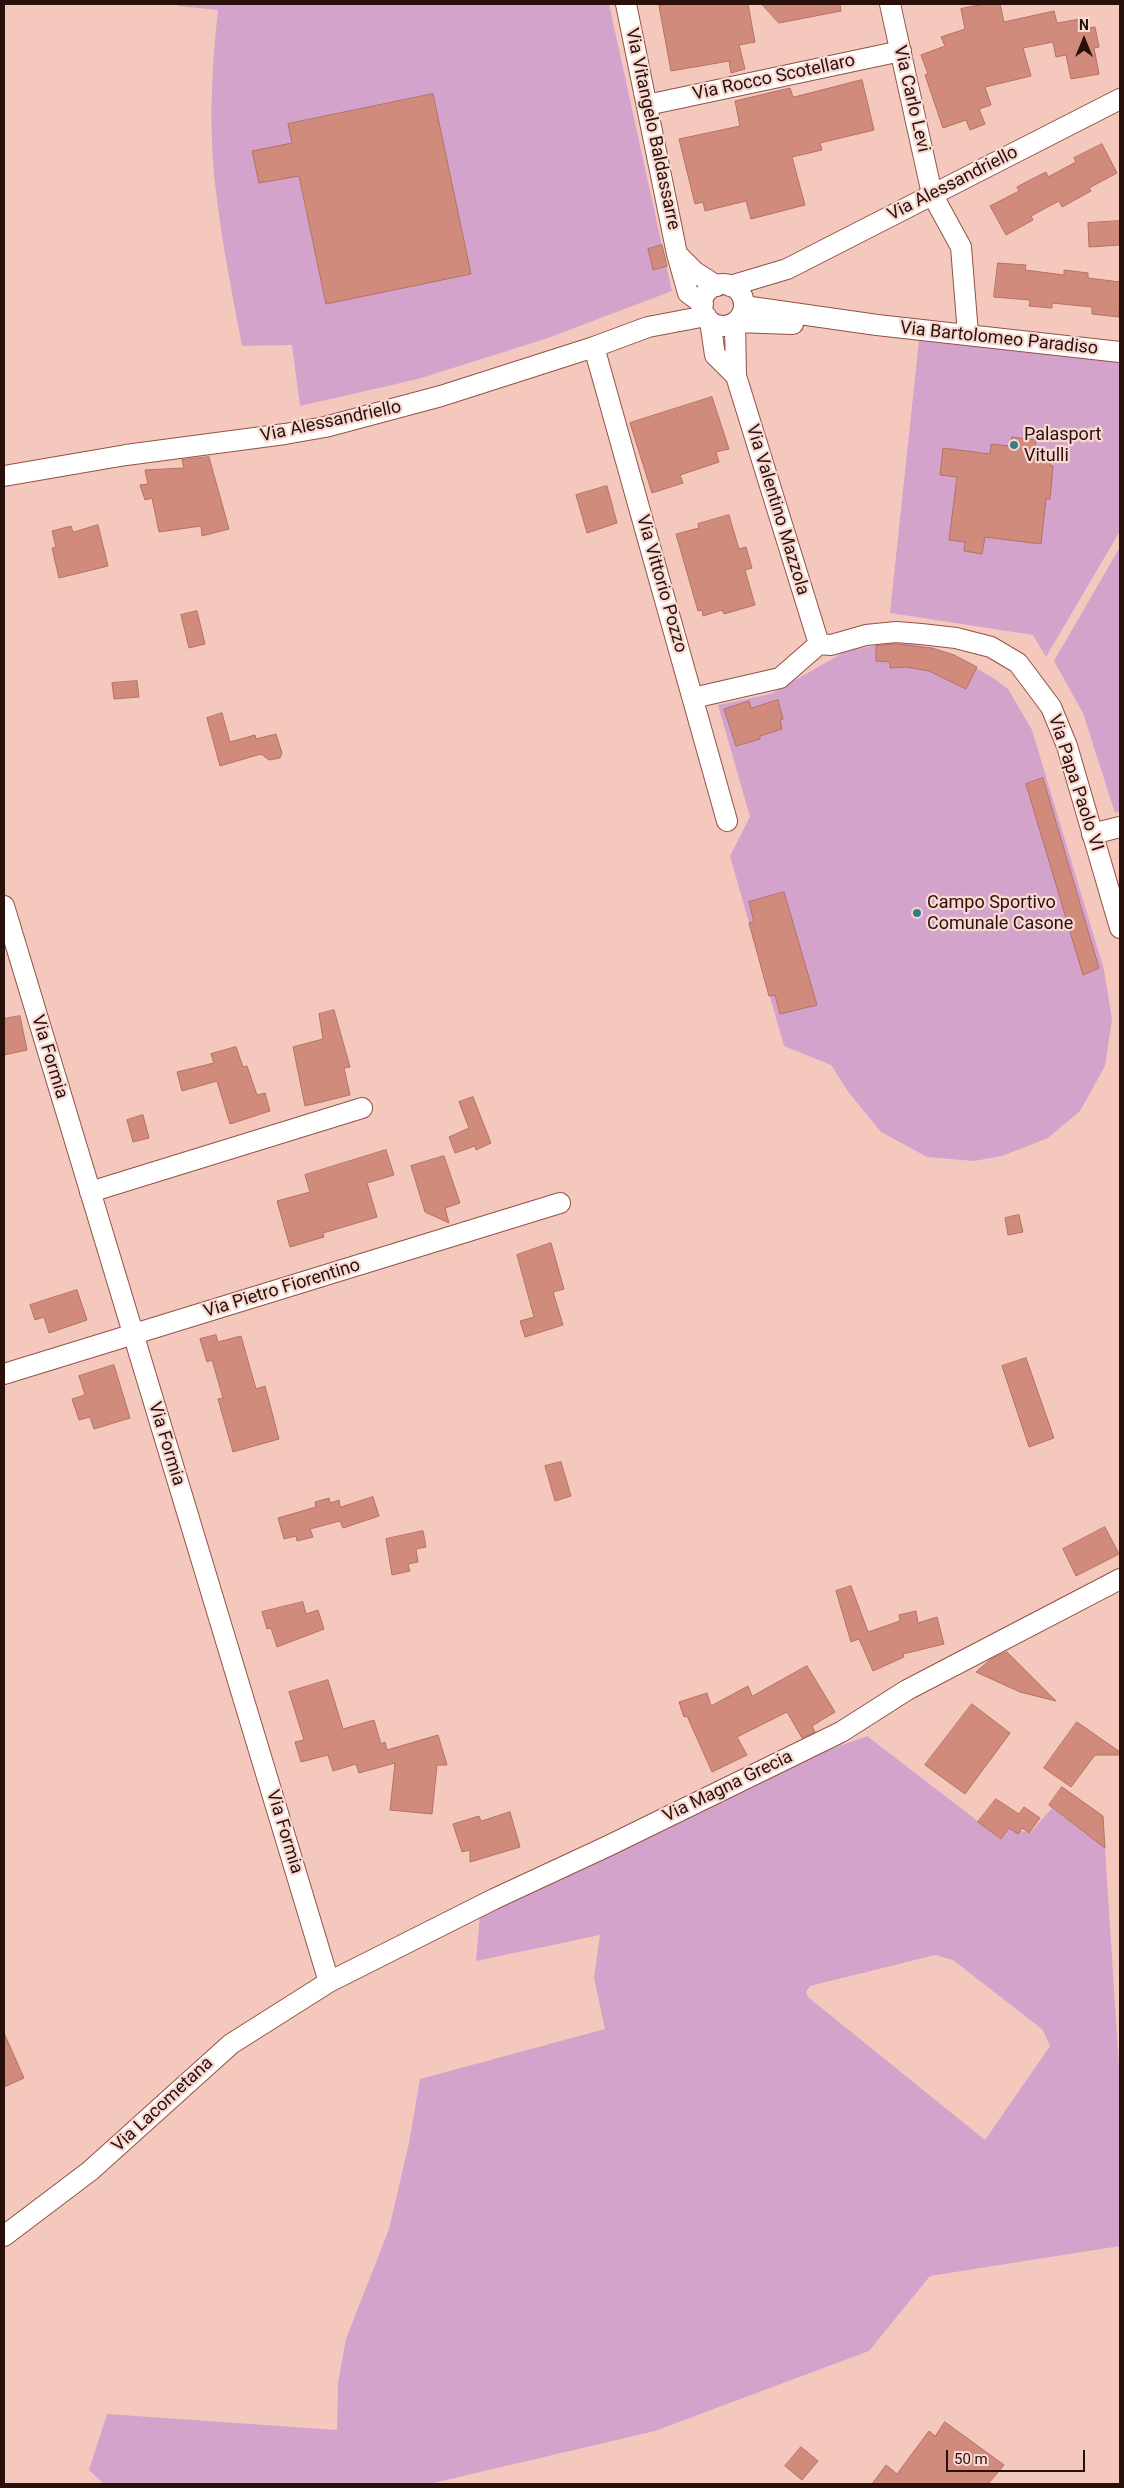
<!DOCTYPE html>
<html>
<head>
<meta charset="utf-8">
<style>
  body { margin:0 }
  #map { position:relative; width:1124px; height:2488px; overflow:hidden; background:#f5c8be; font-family:Roboto,sans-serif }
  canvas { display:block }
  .frame { position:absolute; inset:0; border:5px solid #29100a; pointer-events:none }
  .north { position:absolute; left:1059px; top:15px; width:50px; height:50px; -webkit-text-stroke:4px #f8d9d2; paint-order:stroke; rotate:0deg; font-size:14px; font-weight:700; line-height:20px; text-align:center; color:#29100a }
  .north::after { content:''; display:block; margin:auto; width:18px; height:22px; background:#29100a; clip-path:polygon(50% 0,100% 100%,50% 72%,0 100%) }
  .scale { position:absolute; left:946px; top:2450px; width:139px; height:22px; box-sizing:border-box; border:2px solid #29100a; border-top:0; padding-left:6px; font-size:15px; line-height:18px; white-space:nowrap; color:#29100a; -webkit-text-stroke:4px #f8d9d2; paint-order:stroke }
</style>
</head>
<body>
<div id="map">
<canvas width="1124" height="2488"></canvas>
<div class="frame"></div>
<div class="north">N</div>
<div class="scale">50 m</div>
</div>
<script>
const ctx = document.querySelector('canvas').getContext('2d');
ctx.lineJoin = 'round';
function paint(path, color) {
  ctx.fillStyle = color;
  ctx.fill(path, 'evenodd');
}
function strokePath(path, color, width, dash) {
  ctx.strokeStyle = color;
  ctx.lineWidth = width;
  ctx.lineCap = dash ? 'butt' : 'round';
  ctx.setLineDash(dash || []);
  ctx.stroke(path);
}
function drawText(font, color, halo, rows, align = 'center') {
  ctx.font = font + ' Roboto,sans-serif';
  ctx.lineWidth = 4.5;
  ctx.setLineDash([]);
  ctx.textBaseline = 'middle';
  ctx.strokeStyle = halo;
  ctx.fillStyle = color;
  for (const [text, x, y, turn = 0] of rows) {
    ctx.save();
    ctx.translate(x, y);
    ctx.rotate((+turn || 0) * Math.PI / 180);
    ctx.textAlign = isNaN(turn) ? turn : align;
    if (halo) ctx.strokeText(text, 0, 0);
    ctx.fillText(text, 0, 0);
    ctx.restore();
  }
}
paint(new Path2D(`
  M 178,4 L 609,4 L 672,291 L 545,339 L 418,379 L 300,406 L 292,345 L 242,346 C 233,297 223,249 217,200 C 208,137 211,73 218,10 L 178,6 Z
  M 919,340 L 1120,359 L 1120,531 L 1046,657 L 1033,635 L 890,613 Z
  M 1120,547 L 1120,811 L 1115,813 L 1083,713 L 1054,661 Z
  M 907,643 L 932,648 L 954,655 L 993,678 L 1008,689 L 1032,730 L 1104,970 L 1112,1019 L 1105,1066 L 1080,1111 L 1048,1138 L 1002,1156 L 974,1161 L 927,1157 L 881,1132 L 849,1093 L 831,1065 L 784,1046 L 730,856 L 750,817 L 718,705 L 771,694 L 846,651 L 884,644 Z
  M 867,1736 L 1001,1839 L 1009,1828 L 1030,1833 L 1052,1808 L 1105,1848 L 1120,2083 L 1120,2246 L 930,2276 L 869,2351 L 655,2431 L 429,2484 L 104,2484 L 89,2470 L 107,2414 L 337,2430 L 338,2383 L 346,2339 L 389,2229 L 409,2143 L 420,2079 L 605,2029 L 594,1978 L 600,1935 L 476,1961 L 480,1914 L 793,1763 ZM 935,1955 L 953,1960 L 1043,2030 L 1050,2046 L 985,2140 L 808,1997 L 806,1992 L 810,1986 Z`), '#d4a3cc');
const building = new Path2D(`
  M 672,4 L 748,4 L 755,42 L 739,45 L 745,69 L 731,73 L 729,61 L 671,71 L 659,6 Z
  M 762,4 L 840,4 L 841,11 L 779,23 Z
  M 984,4 L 1000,4 L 1004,22 L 1054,11 L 1057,23 L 1080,19 L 1082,29 L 1095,27 L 1099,47 L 1094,48 L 1099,74 L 1071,79 L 1066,55 L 1056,57 L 1053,42 L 1023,48 L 1031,76 L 985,87 L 991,105 L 979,109 L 985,124 L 970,130 L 966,120 L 943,128 L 925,75 L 928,74 L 921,55 L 945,46 L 941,37 L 965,29 L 961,9 Z
  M 862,80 L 874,130 L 820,143 L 822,150 L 792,157 L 805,205 L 751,219 L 746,201 L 705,211 L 703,202 L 695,204 L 679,139 L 740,126 L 735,101 L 790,88 L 793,97 Z
  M 433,94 L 471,274 L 326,304 L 299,176 L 259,183 L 252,151 L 292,143 L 288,124 Z
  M 1102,144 L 1117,173 L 1089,188 L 1091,191 L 1062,207 L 1059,201 L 1031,216 L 1033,220 L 1006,235 L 990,206 L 1019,191 L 1017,187 L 1030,180 L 1046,172 L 1048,177 L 1076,162 L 1074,158 Z
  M 1120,221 L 1120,245 L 1089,247 L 1088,223 Z
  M 662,245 L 667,266 L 653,270 L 648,249 Z
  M 998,263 L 1026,265 L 1025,270 L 1064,275 L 1064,270 L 1088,273 L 1088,278 L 1120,282 L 1119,317 L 1092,314 L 1092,307 L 1052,303 L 1052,308 L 1029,306 L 1030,300 L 994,297 Z
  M 712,397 L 729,449 L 716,452 L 719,462 L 680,475 L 683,483 L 652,493 L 630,423 Z
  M 1012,437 L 1036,440 L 1034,458 L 1050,459 L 1050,465 L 1053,466 L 1050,499 L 1046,499 L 1041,544 L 985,537 L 982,554 L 964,551 L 965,542 L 949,540 L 957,477 L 940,475 L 943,448 L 990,454 L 991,444 L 1010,446 Z
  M 209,457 L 229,529 L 202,536 L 201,526 L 159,532 L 152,498 L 145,500 L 140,485 L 148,484 L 145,470 L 184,468 L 182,460 Z
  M 607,486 L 617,523 L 587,533 L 576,495 Z
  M 729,515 L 739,549 L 746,547 L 752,568 L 745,570 L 755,605 L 724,614 L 722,610 L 703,616 L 702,610 L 698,611 L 676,534 L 699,528 L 698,524 Z
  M 98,525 L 108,566 L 59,578 L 52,548 L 56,547 L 52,531 L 71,526 L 73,532 Z
  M 197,611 L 205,644 L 189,648 L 181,615 Z
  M 896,644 L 932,648 L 954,655 L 977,667 L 966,689 L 929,671 L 906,667 L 890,668 L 890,662 L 876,661 L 876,646 Z
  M 137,681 L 139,697 L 114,699 L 112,683 Z
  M 778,700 L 783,719 L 780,720 L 782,729 L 760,736 L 760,739 L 736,746 L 724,709 L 749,701 L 751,708 Z
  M 222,713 L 230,742 L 255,735 L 256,739 L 276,734 L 282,753 L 280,758 L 269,760 L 261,754 L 220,766 L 207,718 Z
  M 1043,778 L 1099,968 L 1083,975 L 1026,784 Z
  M 784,892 L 817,1005 L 780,1014 L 775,995 L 769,996 L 749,923 L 754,922 L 749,902 Z
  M 334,1010 L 350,1067 L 344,1068 L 350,1095 L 305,1106 L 293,1047 L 323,1039 L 319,1014 Z
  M 20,1016 L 27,1050 L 4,1055 L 4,1019 Z
  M 236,1047 L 243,1067 L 247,1066 L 257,1095 L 265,1093 L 270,1111 L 230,1124 L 217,1081 L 182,1091 L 177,1072 L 214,1063 L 211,1054 Z
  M 473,1097 L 491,1143 L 476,1150 L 475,1146 L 455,1153 L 449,1137 L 469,1128 L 459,1102 Z
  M 143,1115 L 149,1138 L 133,1142 L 127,1120 Z
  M 386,1150 L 394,1175 L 367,1183 L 377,1217 L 323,1233 L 324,1237 L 290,1247 L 277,1201 L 310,1192 L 305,1175 Z
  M 444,1156 L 460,1203 L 445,1208 L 449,1223 L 425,1212 L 411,1166 Z
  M 1019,1215 L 1023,1232 L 1008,1235 L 1005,1218 Z
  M 551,1243 L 564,1289 L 553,1292 L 563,1325 L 525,1337 L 520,1321 L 534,1317 L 517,1255 Z
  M 77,1290 L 87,1320 L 49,1333 L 44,1317 L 35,1320 L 30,1305 Z
  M 216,1335 L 218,1342 L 241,1336 L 256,1389 L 265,1386 L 279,1439 L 233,1452 L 218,1399 L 223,1398 L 212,1360 L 207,1362 L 200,1339 Z
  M 1026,1358 L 1054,1438 L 1029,1447 L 1002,1366 Z
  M 114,1365 L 130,1418 L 94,1429 L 90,1417 L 79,1420 L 72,1399 L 85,1395 L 79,1376 Z
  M 561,1462 L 571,1496 L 555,1501 L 545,1466 Z
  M 373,1497 L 379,1516 L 343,1528 L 340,1521 L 310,1529 L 313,1537 L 297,1541 L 296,1536 L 284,1539 L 278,1518 L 316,1507 L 315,1502 L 329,1498 L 330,1503 L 339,1500 L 340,1507 Z
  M 1105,1527 L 1119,1554 L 1076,1576 L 1063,1549 Z
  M 423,1531 L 426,1547 L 416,1549 L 418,1562 L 408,1564 L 410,1571 L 392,1575 L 386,1539 Z
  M 851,1586 L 868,1632 L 900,1621 L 899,1615 L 916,1611 L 918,1623 L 937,1617 L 944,1644 L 903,1654 L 904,1657 L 873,1671 L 859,1639 L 851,1642 L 836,1591 Z
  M 303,1602 L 306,1614 L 318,1610 L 324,1629 L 277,1647 L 271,1628 L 267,1629 L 262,1612 Z
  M 1007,1652 L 1056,1701 L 1020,1692 L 976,1672 L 991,1659 Z
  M 807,1666 L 835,1712 L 812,1726 L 815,1732 L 802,1738 L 787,1712 L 737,1737 L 747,1755 L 712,1772 L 687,1716 L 684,1717 L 679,1702 L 707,1693 L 711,1706 L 748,1686 L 752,1696 Z
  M 328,1680 L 343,1729 L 374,1720 L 381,1744 L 385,1742 L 387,1750 L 438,1735 L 447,1765 L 437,1765 L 432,1814 L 390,1810 L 395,1763 L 359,1773 L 356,1764 L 333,1771 L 328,1755 L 301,1762 L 295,1742 L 304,1740 L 289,1692 Z
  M 972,1704 L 1010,1733 L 965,1794 L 925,1765 Z
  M 1077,1722 L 1120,1752 L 1120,1755 L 1095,1755 L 1071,1787 L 1044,1768 Z
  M 1062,1787 L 1103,1816 L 1105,1848 L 1049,1805 Z
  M 996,1799 L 1019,1814 L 1024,1807 L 1040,1818 L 1029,1833 L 1022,1828 L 1018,1834 L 1009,1828 L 1001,1839 L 978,1822 Z
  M 510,1812 L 520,1847 L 470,1862 L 470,1850 L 462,1852 L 453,1824 L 479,1816 L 481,1821 Z
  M 4,2033 L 24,2078 L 4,2087 Z
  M 945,2422 L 1004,2465 L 988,2484 L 872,2484 L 886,2465 L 897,2474 L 929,2431 L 935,2436 Z
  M 801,2447 L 818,2461 L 802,2480 L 785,2466 Z`);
paint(building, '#d18b7c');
strokePath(building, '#b57163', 1);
const minor = new Path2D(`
  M 626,4 L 677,254 L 688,293 L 703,304
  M 890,4 L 932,194 L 961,247 L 968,334
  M 647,105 L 901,51
  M 677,254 L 695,272 L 717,286
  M702 305a21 21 0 1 1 42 0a21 21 0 1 1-42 0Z
  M 730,286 L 787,269 L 1120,99
  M 744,306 L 877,325 L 1120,352
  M 710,321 L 715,355 L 736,376
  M 735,322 L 736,376 L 819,644
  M 735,322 L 793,324
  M 594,347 L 727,821
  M 4,476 L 126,455 L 285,434 L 325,427 L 441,396 L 594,347 L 648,327 L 706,316
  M 693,698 L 780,678 L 819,644 L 831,645 L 866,635 L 896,632 L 921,634 L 956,638 L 991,647 L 1018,663 L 1051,707 L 1067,746 L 1120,928
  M 1092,834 L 1120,827
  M 4,906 L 329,1982
  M 90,1192 L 362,1108
  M 4,1374 L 560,1203
  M 4,2236 L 90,2171 L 231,2044 L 329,1982 L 494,1899 L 608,1846 L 841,1732 L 907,1690 L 1120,1579`);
strokePath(minor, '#925245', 22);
strokePath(minor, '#fff', 20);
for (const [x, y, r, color] of [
  [1014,445,5,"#367b89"],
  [917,913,5,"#367b89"]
]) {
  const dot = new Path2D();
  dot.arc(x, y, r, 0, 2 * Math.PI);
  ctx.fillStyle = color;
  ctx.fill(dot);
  strokePath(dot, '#f8d9d2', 2);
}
drawText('18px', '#29100a', '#f8d9d2', [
  ["Via Rocco Scotellaro",774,78,-12],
  ["Via Carlo Levi",911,99,77],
  ["Via Vitangelo Baldassarre",652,129,78],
  ["Via Alessandriello",953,184,-27],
  ["Via Bartolomeo Paradiso",999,339,6],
  ["Via Alessandriello",331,422,-12],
  ["Via Valentino Mazzola",777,510,73],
  ["Via Vittorio Pozzo",661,584,74],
  ["Via Papa Paolo VI",1075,783,72],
  ["Via Formia",49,1057,73],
  ["Via Pietro Fiorentino",282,1289,-17],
  ["Via Formia",166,1444,73],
  ["Via Magna Grecia",728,1787,-26],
  ["Via Formia",284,1832,73],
  ["Via Lacometana",163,2105,-43]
]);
drawText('18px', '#29100a', '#f8d9d2', [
  ["Palasport",1024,435],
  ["Vitulli",1024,456],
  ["Campo Sportivo",927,903],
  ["Comunale Casone",927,924]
], 'left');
</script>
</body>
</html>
